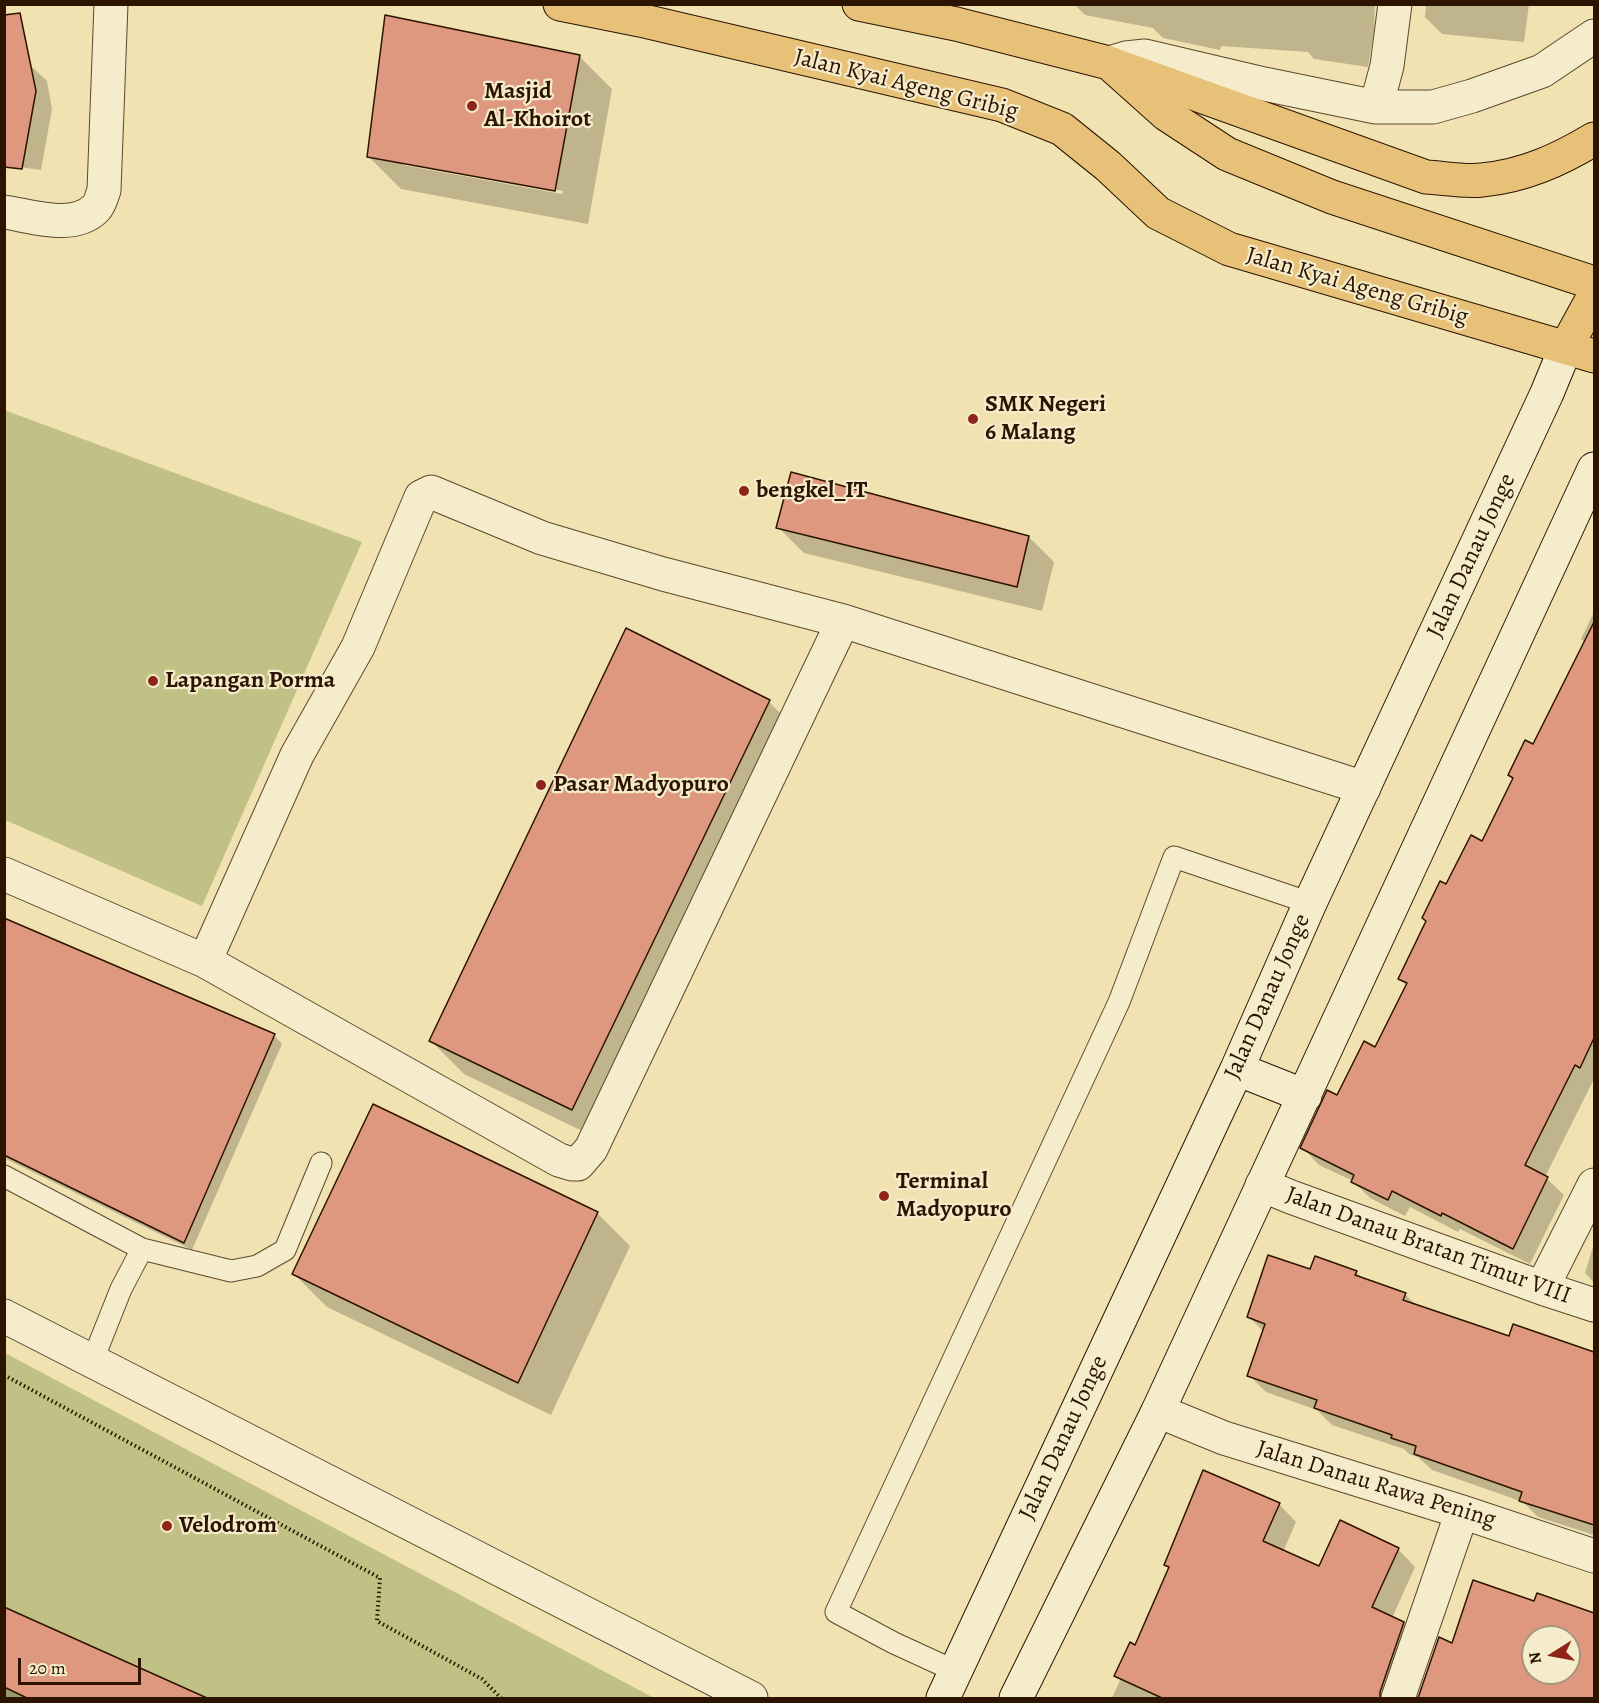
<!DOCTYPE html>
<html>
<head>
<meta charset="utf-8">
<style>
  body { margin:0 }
  #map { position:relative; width:1599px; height:1703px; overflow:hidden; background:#f0e2b1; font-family:Alegreya,serif }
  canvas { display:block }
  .frame { position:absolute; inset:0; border:6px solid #2c1400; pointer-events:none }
  .north { position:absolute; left:1521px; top:1625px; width:60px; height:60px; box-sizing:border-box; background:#f5eccc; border:2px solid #a5967a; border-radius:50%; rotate:259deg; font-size:16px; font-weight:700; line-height:24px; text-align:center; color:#2c1400 }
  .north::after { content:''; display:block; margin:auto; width:21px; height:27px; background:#8f2418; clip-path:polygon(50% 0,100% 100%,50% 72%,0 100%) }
  .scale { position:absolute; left:18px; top:1658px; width:123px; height:27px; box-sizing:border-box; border:3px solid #2c1400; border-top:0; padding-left:8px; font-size:18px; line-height:21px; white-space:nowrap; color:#2c1400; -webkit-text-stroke:4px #f5eccc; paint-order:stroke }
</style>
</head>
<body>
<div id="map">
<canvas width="1599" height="1703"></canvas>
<div class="frame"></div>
<div class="north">N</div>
<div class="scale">20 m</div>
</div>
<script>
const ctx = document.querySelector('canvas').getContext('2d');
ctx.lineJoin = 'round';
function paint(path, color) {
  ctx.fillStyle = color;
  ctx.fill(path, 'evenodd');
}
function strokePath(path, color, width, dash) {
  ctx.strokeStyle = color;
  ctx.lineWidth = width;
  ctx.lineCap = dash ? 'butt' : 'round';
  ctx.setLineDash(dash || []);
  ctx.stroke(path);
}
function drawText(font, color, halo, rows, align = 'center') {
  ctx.font = font + ' Alegreya,serif';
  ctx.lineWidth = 4.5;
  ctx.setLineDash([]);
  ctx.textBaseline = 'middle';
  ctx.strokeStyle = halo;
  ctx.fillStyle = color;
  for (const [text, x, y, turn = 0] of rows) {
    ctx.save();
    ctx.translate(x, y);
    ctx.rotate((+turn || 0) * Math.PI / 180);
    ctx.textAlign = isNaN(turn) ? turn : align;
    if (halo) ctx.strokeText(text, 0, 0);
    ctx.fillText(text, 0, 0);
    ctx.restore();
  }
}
paint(new Path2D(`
  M 4,410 L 362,542 L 202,906 L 5,820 Z
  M 5,1353 L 654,1698 L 5,1698 Z`), '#c1c186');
paint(new Path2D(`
  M 1074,4 L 1375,4 L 1374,31 L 1368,67 L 1314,59 L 1308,52 L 1221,46 L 1220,50 L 1163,38 L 1153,28 L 1085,15 Z
  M 1426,4 L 1529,4 L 1524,42 L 1442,34 L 1425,17 Z
  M 579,56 L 612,89 L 588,224 L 401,189 L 368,156 ZM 403,162 L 563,191 L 562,194 L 403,165 Z
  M 29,64 L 47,81 L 52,109 L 41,170 L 4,165 Z
  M 778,527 L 1029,537 L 1054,562 L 1042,611 L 804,553 Z
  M 1594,612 L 1594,1082 L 1593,1081 L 1545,1177 L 1564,1195 L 1530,1264 L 1460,1229 L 1458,1232 L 1410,1207 L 1405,1216 L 1370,1198 L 1353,1181 L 1319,1165 L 1302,1147 L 1337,1097 L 1376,1049 L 1407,986 L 1400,979 L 1447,886 L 1482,843 L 1514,779 L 1509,775 L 1534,746 L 1585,643 L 1581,639 Z
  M 769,702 L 802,735 L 605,1142 L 464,1074 L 431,1041 Z
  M 4,920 L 274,1035 L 282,1044 L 192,1250 L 4,1158 Z
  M 597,1213 L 630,1246 L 551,1415 L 327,1307 L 294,1274 Z
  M 1594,1244 L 1594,1283 L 1585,1273 Z
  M 1311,1271 L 1356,1272 L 1364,1280 L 1405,1294 L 1418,1307 L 1510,1338 L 1514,1326 L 1594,1354 L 1594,1535 L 1538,1517 L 1523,1502 L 1432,1470 L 1419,1458 L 1409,1454 L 1404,1449 L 1332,1425 L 1317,1410 L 1266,1392 L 1249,1375 L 1264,1332 L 1249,1317 Z
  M 1279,1504 L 1296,1522 L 1283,1552 L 1320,1568 L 1398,1549 L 1415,1567 L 1392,1618 L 1404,1623 L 1421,1640 L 1401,1698 L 1112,1698 L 1120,1680 L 1116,1676 L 1136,1647 L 1170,1569 L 1166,1564 Z
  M 1535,1603 L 1582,1611 L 1594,1623 L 1594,1698 L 1419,1698 L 1440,1639 L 1453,1645 ZM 1533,1637 L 1569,1637 L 1569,1673 L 1533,1673 Z
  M 4,1609 L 204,1698 L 4,1698 Z`), '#0003');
const building = new Path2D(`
  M 20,13 L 36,91 L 22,169 L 4,167 L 4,15 Z
  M 385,15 L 580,55 L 555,191 L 367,157 Z
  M 791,472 L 1029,536 L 1017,587 L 776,528 Z
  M 1594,622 L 1594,1038 L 1580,1068 L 1575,1065 L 1525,1165 L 1548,1177 L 1513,1249 L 1442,1213 L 1441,1216 L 1392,1191 L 1388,1200 L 1351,1182 L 1354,1175 L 1300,1148 L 1327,1090 L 1337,1095 L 1364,1041 L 1375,1047 L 1407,983 L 1398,979 L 1426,921 L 1422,918 L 1440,881 L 1446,884 L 1471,835 L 1482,841 L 1513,778 L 1508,775 L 1525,740 L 1533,744 Z
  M 626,628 L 770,700 L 572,1110 L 429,1041 Z
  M 4,918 L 275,1034 L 184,1243 L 4,1155 Z
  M 373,1104 L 598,1212 L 518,1383 L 292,1274 Z
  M 1268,1255 L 1310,1269 L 1315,1256 L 1357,1271 L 1355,1275 L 1406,1293 L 1403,1300 L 1509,1336 L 1513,1324 L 1594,1352 L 1594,1525 L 1519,1501 L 1522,1492 L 1414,1454 L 1416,1446 L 1391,1438 L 1392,1435 L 1314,1408 L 1317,1400 L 1247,1376 L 1265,1324 L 1247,1317 Z
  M 1203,1470 L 1280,1503 L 1263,1541 L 1319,1566 L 1340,1520 L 1399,1548 L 1372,1607 L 1404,1622 L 1380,1692 L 1380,1698 L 1162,1698 L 1114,1676 L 1130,1642 L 1135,1645 L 1169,1567 L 1164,1565 Z
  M 1473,1580 L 1534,1601 L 1537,1593 L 1594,1613 L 1594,1698 L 1418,1698 L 1439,1637 L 1452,1643 ZM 1533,1637 L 1569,1637 L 1569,1673 L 1533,1673 Z
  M 4,1607 L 207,1698 L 27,1698 L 4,1687 Z`);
paint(building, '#df9880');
strokePath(building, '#2c1400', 1.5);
const service = new Path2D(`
  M 4,1176 L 142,1249 L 231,1271 L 257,1266 L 285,1250 L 321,1163
  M 92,1362 L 121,1289 L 142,1249
  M 955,1671 L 894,1643 L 836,1612 L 1119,1002 L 1174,857 L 1310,903`);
const minor = new Path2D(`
  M 1109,63 L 1126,58 L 1145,56 L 1264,84 L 1376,107 L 1433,107 L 1472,96 L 1542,71 L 1594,36
  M 1376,107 L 1387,66 L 1395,4
  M 4,212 C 32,216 74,231 96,208 C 100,204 102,196 104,190 L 111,4
  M 4,874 L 205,961 L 559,1160 L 572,1164 L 578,1164 L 591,1149 L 843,621 L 1364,788
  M 205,961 L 297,755 L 358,647 L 421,497 L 431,492 L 542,538 L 663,574 L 843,621
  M 1262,1185 L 1291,1197 L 1542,1288 L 1594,1305
  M 1542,1288 L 1594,1185
  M 4,1316 L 751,1698
  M 1158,1411 L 1224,1438 L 1462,1512 L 1594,1556
  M 1398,1698 L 1462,1512`);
const secondary = new Path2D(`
  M 1237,1069 L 1305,1096
  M 943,1698 L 1237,1069 L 1310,903 L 1547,393 L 1566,347
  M 1016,1698 L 1158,1411 L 1594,469`);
const primary = new Path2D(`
  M 560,4 L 640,20 L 1002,105 L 1062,129 L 1108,166 L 1158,213 L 1229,249 L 1594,356
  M 859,4 L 956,24 L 1109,63 L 1166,114 L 1227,154 L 1332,197 L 1594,283
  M 1566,347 L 1594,296`);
const motorway = new Path2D(`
  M 1109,63 L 1426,177 C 1444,178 1464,182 1482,180 C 1524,176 1559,160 1594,139`);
strokePath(service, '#5d482c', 23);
strokePath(minor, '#5d482c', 35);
strokePath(secondary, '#2c1400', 35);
strokePath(primary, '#2c1400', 35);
strokePath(motorway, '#2c1400', 35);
strokePath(new Path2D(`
  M 4,1375 L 380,1578 L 377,1621 L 482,1679 L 501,1698`), '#2c1400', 4, [1.5, 3]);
strokePath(service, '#f5eccc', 21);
strokePath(minor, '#f5eccc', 33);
strokePath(secondary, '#f5eccc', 33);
strokePath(primary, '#e8c178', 33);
strokePath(motorway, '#e8c178', 33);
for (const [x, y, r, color] of [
  [472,106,6,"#8f2418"],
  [973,419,6,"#8f2418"],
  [744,491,6,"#8f2418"],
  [153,681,6,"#8f2418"],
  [541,785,6,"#8f2418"],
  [884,1196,6,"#8f2418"],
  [167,1526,6,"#8f2418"]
]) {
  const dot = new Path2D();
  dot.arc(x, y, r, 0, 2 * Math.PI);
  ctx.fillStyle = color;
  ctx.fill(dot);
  strokePath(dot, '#f5eccc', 2);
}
drawText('24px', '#2c1400', '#f5eccc', [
  ["Jalan Kyai Ageng Gribig",906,85,14],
  ["Jalan Kyai Ageng Gribig",1357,287,16],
  ["Jalan Danau Jonge",1472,556,-65],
  ["Jalan Danau Jonge",1268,997,-66],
  ["Jalan Danau Bratan Timur VIII",1428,1246,20],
  ["Jalan Danau Jonge",1064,1438,-65],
  ["Jalan Danau Rawa Pening",1376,1485,17]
]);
drawText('bold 24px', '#2c1400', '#f5eccc', [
  ["Masjid",484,92],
  ["Al-Khoirot",484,120],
  ["SMK Negeri",985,405],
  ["6 Malang",985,433],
  ["bengkel_IT",756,491],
  ["Lapangan Porma",165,681],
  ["Pasar Madyopuro",553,785],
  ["Terminal",896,1182],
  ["Madyopuro",896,1210],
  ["Velodrom",179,1526]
], 'left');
</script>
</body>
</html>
